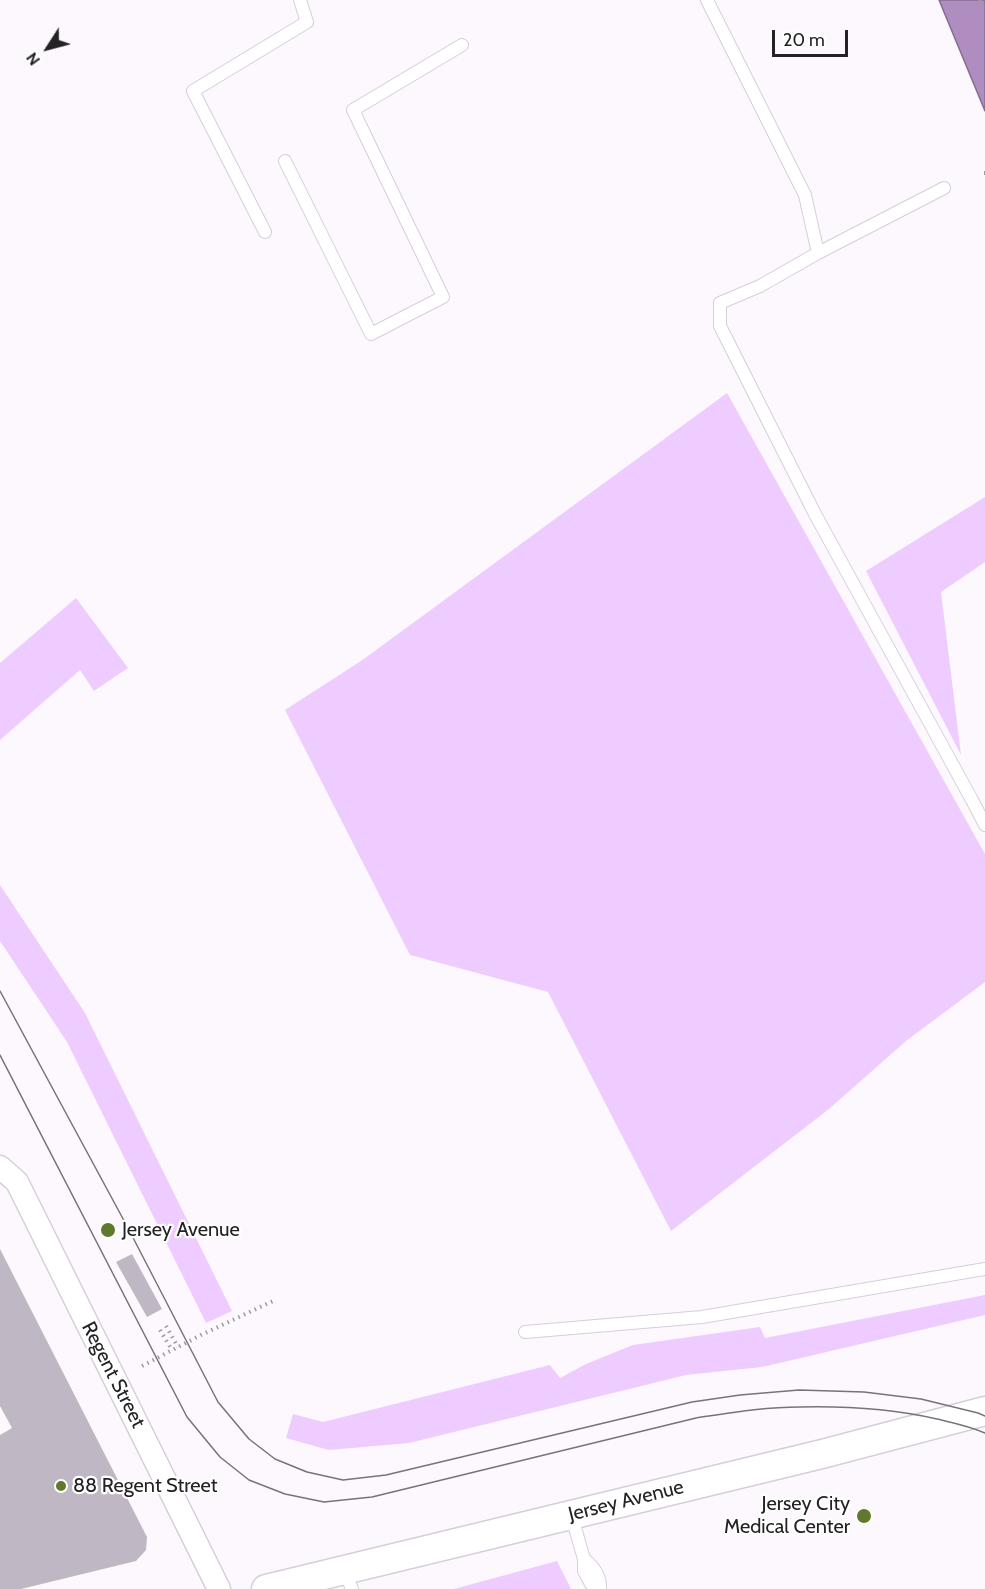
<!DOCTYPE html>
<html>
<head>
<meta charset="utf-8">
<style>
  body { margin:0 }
  #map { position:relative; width:985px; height:1589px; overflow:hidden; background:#fcf8fd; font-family:Cabin,sans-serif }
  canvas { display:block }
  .north { position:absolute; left:18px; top:18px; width:60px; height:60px; -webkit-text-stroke:4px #fff; paint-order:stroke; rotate:234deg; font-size:16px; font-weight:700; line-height:24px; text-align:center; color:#252226 }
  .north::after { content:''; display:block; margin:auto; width:21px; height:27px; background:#252226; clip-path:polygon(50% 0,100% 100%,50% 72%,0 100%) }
  .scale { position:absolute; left:772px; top:30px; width:76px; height:27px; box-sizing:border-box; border:3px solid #252226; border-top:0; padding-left:8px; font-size:18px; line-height:21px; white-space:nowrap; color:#252226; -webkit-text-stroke:4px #fff; paint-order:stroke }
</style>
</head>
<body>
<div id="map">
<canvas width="985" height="1589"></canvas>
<div class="north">N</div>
<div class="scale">20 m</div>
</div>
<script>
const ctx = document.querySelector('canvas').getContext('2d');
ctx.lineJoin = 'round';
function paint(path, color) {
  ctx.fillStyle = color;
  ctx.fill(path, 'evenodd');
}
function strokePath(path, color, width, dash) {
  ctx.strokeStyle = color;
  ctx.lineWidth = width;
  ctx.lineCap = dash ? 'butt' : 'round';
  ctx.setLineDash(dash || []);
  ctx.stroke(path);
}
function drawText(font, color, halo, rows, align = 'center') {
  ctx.font = font + ' Cabin,sans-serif';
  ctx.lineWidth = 4.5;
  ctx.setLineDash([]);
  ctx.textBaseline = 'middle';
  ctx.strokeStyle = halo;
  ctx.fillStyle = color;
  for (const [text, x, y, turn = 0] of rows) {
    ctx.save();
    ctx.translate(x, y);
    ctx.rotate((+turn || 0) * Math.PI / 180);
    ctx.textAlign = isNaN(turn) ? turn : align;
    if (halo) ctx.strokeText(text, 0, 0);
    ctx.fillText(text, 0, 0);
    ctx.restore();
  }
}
paint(new Path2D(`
  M 727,393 L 985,854 L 985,982 L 906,1041 L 829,1109 L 671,1231 L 548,992 L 410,955 L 285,710 L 361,661 Z
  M 985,497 L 985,562 L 941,592 L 961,755 L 866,571 Z
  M 76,598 L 128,668 L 94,691 L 80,670 L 0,740 L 0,663 Z
  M 0,885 L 85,1013 L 232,1311 L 206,1323 L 67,1042 L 0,941 Z
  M 985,1295 L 985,1315 L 762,1367 L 686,1375 L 409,1443 L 329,1450 L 286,1438 L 293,1414 L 323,1422 L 550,1365 L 560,1378 L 586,1364 L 633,1345 L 760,1327 L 765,1338 Z
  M 557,1561 L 571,1589 L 454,1589 Z`), '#ecf');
const water = new Path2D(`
  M 939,0 L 985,0 L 985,111 Z`);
paint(water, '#af8dc0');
strokePath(water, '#866d92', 1.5);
paint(new Path2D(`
  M 0,1249 L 147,1537 L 146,1550 L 136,1561 L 21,1589 L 0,1589 L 0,1435 L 12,1428 L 0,1406 Z
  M 132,1254 L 162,1309 L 147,1317 L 116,1262 Z`), '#bfb7c3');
const service = new Path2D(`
  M 707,0 L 805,195 L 818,253 L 760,286 L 720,303 L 720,326 L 815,514 L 972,800 L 985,825
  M 285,161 L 371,334 L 443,297 L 353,110 L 462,45
  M 265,232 L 193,91 L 307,22 L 300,0
  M 818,253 L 944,188
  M 525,1332 L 702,1317 L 985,1269
  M 571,1514 L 584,1559 L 584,1571 L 591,1584 L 599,1589
  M 584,1559 C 594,1567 601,1576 600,1589
  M 344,1570 L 352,1589`);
const minor = new Path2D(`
  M 0,1167 L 17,1182 L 219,1589`);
const tertiary = new Path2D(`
  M 266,1589 L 822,1454 L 985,1411`);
strokePath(service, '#d6ceda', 14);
strokePath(minor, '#d6ceda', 25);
strokePath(tertiary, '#d6ceda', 31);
strokePath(new Path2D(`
  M 979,0 L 985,10
  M 984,173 L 985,173
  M 166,1326 L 178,1347
  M 160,1330 L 172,1350
  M 142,1366 L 201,1335 L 273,1301`), '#9e9a9f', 4, [1.5, 4.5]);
strokePath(service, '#fff', 12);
strokePath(minor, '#fff', 22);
strokePath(tertiary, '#fff', 28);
strokePath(new Path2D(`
  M 0,991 L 128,1228 L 218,1402 L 249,1439 L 275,1459 L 307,1472 L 343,1480 L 386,1475 L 692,1402 L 740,1395 L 799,1390 L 864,1392 L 921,1399 L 978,1413 L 985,1416
  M 0,1055 L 187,1417 L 220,1457 L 249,1480 L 285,1494 L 324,1502 L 372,1497 L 696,1418 C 730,1413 765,1407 800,1407 C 846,1406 893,1409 937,1419 C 954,1423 969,1426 985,1433`), '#777478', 1.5);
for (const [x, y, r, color] of [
  [108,1230,8,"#60792c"],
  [61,1486,6,"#60792c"],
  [864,1516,8,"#60792c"]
]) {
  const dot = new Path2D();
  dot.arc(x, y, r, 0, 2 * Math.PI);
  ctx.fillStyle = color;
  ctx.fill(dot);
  strokePath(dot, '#fff', 2);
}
drawText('20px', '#252226', '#fff', [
  ["Jersey Avenue",122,1230],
  ["88 Regent Street",73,1486],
  ["Jersey City",850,1504,"right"],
  ["Medical Center",850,1527,"right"]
], 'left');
drawText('20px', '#252226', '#fff', [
  ["Regent Street",113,1375,63],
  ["Jersey Avenue",626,1501,-14]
]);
</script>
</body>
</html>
